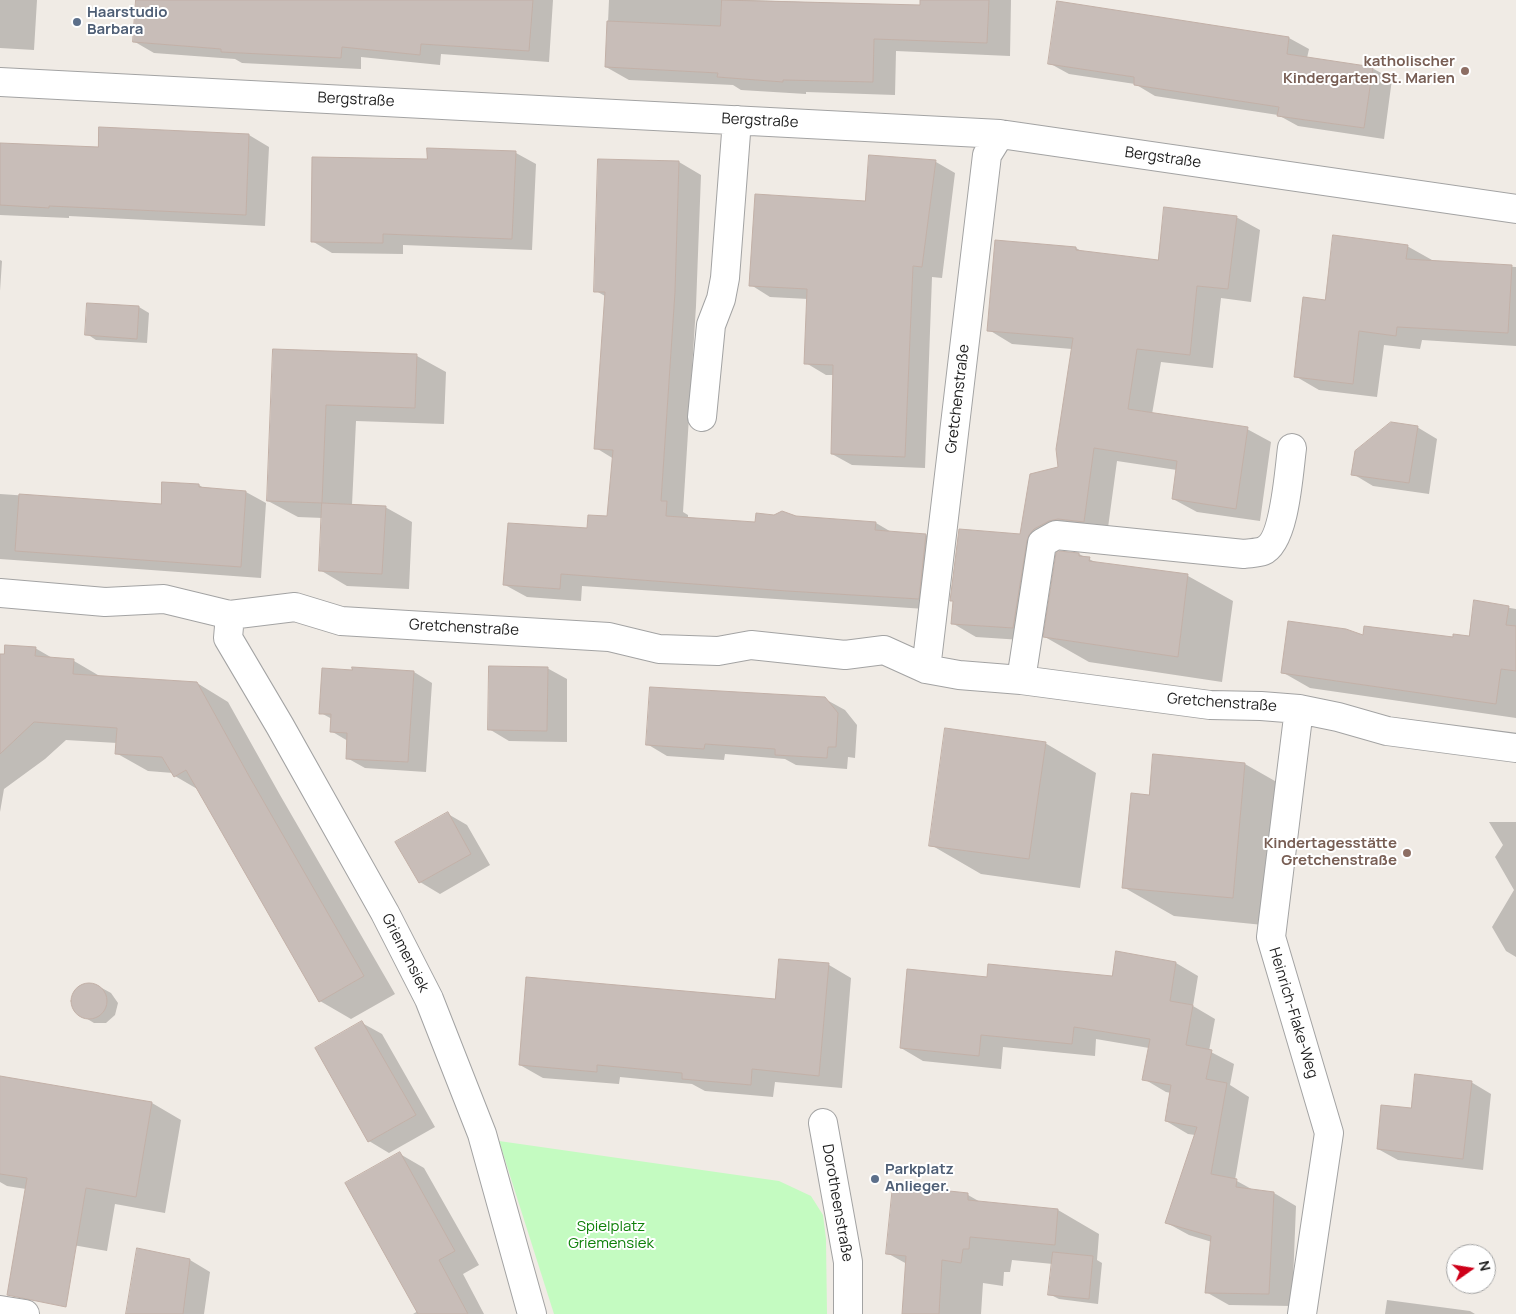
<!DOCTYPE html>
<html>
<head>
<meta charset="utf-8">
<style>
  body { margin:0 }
  #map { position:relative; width:1516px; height:1314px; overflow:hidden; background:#f0ebe5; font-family:Manrope,sans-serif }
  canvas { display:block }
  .north { position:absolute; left:1446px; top:1244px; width:50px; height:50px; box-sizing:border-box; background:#fff; border:1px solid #a5a5a5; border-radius:50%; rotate:77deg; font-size:14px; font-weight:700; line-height:20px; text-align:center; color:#1f1f1f }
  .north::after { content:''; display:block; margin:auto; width:18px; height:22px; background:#ce0019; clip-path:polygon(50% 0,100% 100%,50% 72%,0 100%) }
</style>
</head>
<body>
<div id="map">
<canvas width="1516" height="1314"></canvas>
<div class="north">N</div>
</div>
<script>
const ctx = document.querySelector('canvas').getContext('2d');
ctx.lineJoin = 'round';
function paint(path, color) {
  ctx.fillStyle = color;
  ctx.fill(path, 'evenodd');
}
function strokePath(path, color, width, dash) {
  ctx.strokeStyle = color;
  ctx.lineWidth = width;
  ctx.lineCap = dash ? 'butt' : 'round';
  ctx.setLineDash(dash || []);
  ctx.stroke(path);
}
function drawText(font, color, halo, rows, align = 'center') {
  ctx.font = font + ' Manrope,sans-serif';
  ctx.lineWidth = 4;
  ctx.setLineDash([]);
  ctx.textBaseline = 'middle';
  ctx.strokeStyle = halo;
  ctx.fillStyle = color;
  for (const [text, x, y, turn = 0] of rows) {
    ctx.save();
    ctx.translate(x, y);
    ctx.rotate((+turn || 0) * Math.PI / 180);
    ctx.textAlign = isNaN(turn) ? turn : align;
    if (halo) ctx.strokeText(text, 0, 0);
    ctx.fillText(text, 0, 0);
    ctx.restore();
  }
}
paint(new Path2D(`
  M 499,1141 L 779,1181 L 811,1196 L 823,1215 L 826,1239 L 827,1314 L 554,1314 Z`), '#c4fbc1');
paint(new Path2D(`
  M 0,0 L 37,0 L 34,50 L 0,48 Z
  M 138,0 L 553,0 L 549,62 L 441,54 L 440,65 L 361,57 L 361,69 L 242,63 L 235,59 L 154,53 L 135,42 Z
  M 609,0 L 747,0 L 922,6 L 922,0 L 1011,0 L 1010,56 L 896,51 L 895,95 L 806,92 L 806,94 L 741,90 L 733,85 L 629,80 L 606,67 Z
  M 1058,3 L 1289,38 L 1309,49 L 1307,58 L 1372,68 L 1392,79 L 1384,139 L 1298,126 L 1278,115 L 1155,96 L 1135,84 L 1069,74 L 1049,63 Z
  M 249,135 L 269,147 L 265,226 L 69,216 L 69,218 L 0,215 L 0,145 L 99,149 Z
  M 516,153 L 536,164 L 532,250 L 403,245 L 403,254 L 332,253 L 312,241 L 428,160 Z
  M 679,162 L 701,175 L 696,306 L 683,512 L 688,515 L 688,519 L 757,524 L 796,517 L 876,523 L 893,533 L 926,535 L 948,548 L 940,610 L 582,586 L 581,601 L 527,597 L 505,585 L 608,518 L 614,459 L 596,448 L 605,296 L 596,291 Z
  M 936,162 L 955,173 L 942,278 L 932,277 L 925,468 L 852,465 L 832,454 L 834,375 L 826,375 L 806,363 L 808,299 L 770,297 L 751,285 Z
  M 1236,217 L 1260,230 L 1251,302 L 1221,298 L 1213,368 L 1161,362 L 1152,414 L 1247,429 L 1271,442 L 1260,521 L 1197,512 L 1173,499 L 1177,470 L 1117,461 L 1107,535 L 1052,548 L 1037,641 L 976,637 L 952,623 L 954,602 L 951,600 L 1021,535 L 1059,468 L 1072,349 L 1012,344 L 989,330 L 1076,248 L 1083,252 L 1159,261 Z
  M 1407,246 L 1432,260 L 1431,262 L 1516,267 L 1516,346 L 1422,340 L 1420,349 L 1384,345 L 1377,397 L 1319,390 L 1295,376 L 1326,301 Z
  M 0,260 L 2,261 L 0,291 Z
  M 88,304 L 139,307 L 149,313 L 147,343 L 96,340 L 87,334 Z
  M 274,350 L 417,356 L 446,372 L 444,424 L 356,421 L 352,505 L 385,507 L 412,522 L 409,589 L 347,586 L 320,570 L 323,518 L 298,517 L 268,501 Z
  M 1417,427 L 1437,439 L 1429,494 L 1373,486 L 1353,474 Z
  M 164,483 L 199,485 L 205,489 L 246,492 L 266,503 L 261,578 L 0,559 L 0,494 L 162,505 Z
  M 1079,554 L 1097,563 L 1188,576 L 1233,601 L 1222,682 L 1089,662 L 1045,637 Z
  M 1475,602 L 1516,609 L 1516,718 L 1310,688 L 1282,672 L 1364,636 L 1470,638 Z
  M 35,648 L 54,659 L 74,661 L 103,678 L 197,683 L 228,702 L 280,795 L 395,994 L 351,1019 L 320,1001 L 199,790 L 175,776 L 173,773 L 148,771 L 116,753 L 117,743 L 66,740 L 45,759 L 4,789 L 0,812 L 0,655 Z
  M 353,668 L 414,672 L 432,683 L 426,772 L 365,768 L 347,758 L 348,741 L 331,731 L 332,719 L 321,713 L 353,671 Z
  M 547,668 L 567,679 L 567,742 L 509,741 L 489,729 Z
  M 825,699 L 845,710 L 857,725 L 855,758 L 848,757 L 847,769 L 796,765 L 785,759 L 725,754 L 724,760 L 667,756 L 647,744 Z
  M 1045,743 L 1096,773 L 1080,888 L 981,874 L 931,845 Z
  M 1155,755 L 1245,764 L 1296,793 L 1283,927 L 1174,916 L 1123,887 L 1151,796 Z
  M 448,814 L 467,825 L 490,865 L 440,894 L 420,882 Z
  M 1489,822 L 1516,822 L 1516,957 L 1506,951 L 1492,927 L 1514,890 L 1495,857 L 1503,845 Z
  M 1117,953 L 1176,963 L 1198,976 L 1193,1006 L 1215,1019 L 1209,1051 L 1234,1064 L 1230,1085 L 1249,1097 L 1235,1180 L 1255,1191 L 1274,1193 L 1296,1206 L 1292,1306 L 1229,1305 L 1206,1292 L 1212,1242 L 1189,1235 L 1167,1223 L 1195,1135 L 1188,1134 L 1166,1121 L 1171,1093 L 1166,1092 L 1144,1079 L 1149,1048 L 1096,1039 L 1095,1056 L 1003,1047 L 1001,1069 L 923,1061 L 901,1048 L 988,979 L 1113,978 Z
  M 780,961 L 829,965 L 851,978 L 842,1088 L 775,1082 L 773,1097 L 705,1091 L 692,1084 L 620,1077 L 619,1084 L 543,1078 L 520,1065 L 777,1001 Z
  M 89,983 L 100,987 L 111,993 L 118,1003 L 115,1015 L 106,1023 L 94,1023 L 84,1017 L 74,1009 L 72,998 L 77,988 Z
  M 362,1023 L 382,1034 L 435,1127 L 389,1153 L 369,1141 Z
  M 0,1077 L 152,1103 L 181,1120 L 165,1213 L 115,1204 L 107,1251 L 50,1241 L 26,1189 L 7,1186 L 0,1182 Z
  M 1471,1082 L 1491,1094 L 1483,1170 L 1398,1160 L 1378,1149 L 1412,1110 Z
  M 400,1154 L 424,1168 L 479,1265 L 463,1274 L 484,1314 L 413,1314 L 418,1311 Z
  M 968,1195 L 982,1203 L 1058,1210 L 1099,1234 L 1097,1260 L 1102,1263 L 1098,1304 L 1059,1299 L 1049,1294 L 1053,1264 L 1012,1260 L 1010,1272 L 1004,1272 L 1003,1286 L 983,1283 L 981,1314 L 903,1314 L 907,1264 L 887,1253 Z
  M 138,1250 L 190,1260 L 210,1272 L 204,1314 L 130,1314 Z
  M 1387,1300 L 1470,1311 L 1475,1314 L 1385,1314 Z`), '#0003');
const building = new Path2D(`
  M 136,0 L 533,0 L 529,51 L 421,44 L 420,55 L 342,47 L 341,58 L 221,52 L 221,49 L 133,42 Z
  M 722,0 L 920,5 L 920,0 L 989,0 L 987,43 L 874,39 L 873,82 L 783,80 L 783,82 L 717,77 L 718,73 L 605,67 L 607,21 L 720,26 Z
  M 1057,1 L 1289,37 L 1287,54 L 1373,67 L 1364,128 L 1277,116 L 1279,107 L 1134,85 L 1134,77 L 1048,64 Z
  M 99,127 L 249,134 L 246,215 L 49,206 L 49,208 L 0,205 L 0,143 L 98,147 Z
  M 427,148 L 516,151 L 512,239 L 383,234 L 383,243 L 311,242 L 312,157 L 427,159 Z
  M 869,155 L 936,160 L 922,267 L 913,266 L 905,457 L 831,454 L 833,365 L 804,364 L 807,289 L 749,286 L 755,194 L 865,201 Z
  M 598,159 L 679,161 L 675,292 L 661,501 L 667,501 L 666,516 L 755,522 L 756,513 L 774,515 L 782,511 L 796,516 L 876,522 L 875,530 L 926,534 L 919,599 L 787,591 L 561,574 L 560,589 L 503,585 L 508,523 L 587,528 L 588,515 L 607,516 L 613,450 L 594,449 L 605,292 L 594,292 Z
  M 1164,207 L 1237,216 L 1228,289 L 1197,286 L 1190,355 L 1137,349 L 1128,409 L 1248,427 L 1236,509 L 1172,499 L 1177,461 L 1094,448 L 1084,522 L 1058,519 L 1049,521 L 1034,529 L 1029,535 L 1027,541 L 1013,628 L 951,624 L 953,601 L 950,601 L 959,529 L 1020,534 L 1030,474 L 1058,467 L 1056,449 L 1073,338 L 987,331 L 995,240 L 1076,247 L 1076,250 L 1158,260 Z
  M 1333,235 L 1408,245 L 1406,259 L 1512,265 L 1508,333 L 1397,327 L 1396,336 L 1359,331 L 1353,384 L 1294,377 L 1303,297 L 1325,300 Z
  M 87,303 L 139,306 L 137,339 L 85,335 Z
  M 273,349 L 417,354 L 415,408 L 326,405 L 322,503 L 267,501 Z
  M 1391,422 L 1418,426 L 1409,483 L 1351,475 L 1355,451 Z
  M 162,482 L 199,484 L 199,487 L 246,491 L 241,567 L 15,551 L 19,494 L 161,504 Z
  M 322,503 L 386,506 L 382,574 L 319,571 Z
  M 1059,551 L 1079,553 L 1079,556 L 1090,557 L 1089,561 L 1188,574 L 1178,657 L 1043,637 L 1056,553 Z
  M 1474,600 L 1509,606 L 1506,625 L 1516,626 L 1516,671 L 1501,669 L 1496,704 L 1281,673 L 1288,621 L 1346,629 L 1363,635 L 1364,626 L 1453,637 L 1453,634 L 1469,636 Z
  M 5,645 L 36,647 L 35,656 L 74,659 L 73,674 L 197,682 L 249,776 L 364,976 L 319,1002 L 186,770 L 174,777 L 162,757 L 115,754 L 117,728 L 34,722 L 0,754 L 0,654 L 4,654 Z
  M 489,666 L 548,667 L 547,731 L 488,730 Z
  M 352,667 L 414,671 L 408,762 L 346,759 L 347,733 L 330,732 L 331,714 L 319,714 L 322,668 L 352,670 Z
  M 650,687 L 825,697 L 838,713 L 836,747 L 828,747 L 827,758 L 775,755 L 775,749 L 705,744 L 704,749 L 646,745 Z
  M 945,728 L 1046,742 L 1029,859 L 929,846 Z
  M 1153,754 L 1245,763 L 1233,898 L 1122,888 L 1131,793 L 1149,795 Z
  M 448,812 L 471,854 L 419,883 L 395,842 Z
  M 1116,951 L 1176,962 L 1170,1001 L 1193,1005 L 1186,1045 L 1212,1050 L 1206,1079 L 1227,1083 L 1211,1174 L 1237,1179 L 1236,1187 L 1274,1192 L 1269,1294 L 1205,1293 L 1211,1236 L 1165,1223 L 1197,1127 L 1165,1121 L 1171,1085 L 1142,1080 L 1150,1039 L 1074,1027 L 1072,1044 L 981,1035 L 979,1056 L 900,1048 L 907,969 L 987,977 L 988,964 L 1112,976 Z
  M 779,959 L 829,963 L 819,1076 L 752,1069 L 751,1085 L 682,1079 L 682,1073 L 597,1065 L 597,1072 L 519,1065 L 526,977 L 775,999 Z
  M71 1001a18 18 0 1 1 36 0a18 18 0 1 1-36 0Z
  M 362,1021 L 416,1115 L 368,1142 L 315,1048 Z
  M 1415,1074 L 1472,1081 L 1463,1159 L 1377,1149 L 1381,1105 L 1411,1108 Z
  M 0,1076 L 152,1102 L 136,1197 L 86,1188 L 66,1307 L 7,1295 L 27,1178 L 0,1174 Z
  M 400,1152 L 455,1251 L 439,1260 L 468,1314 L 418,1314 L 345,1183 Z
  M 893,1185 L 968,1193 L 968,1200 L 1058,1209 L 1055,1245 L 970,1237 L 969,1249 L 963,1249 L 961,1263 L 942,1260 L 939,1314 L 902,1314 L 906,1256 L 886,1254 Z
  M 137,1248 L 190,1259 L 183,1314 L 126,1314 Z
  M 1053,1252 L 1093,1256 L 1089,1299 L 1048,1295 Z`);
paint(building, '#c8bdb8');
strokePath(building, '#c2b0a7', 1);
const minor = new Path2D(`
  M 0,82 L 1000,134 L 1516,209
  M 702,417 L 711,325 L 721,299 L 725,278 L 737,120
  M 0,593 L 105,602 L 164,599 L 230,615 L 295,607 L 341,621 L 609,637 L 659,649 L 718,651 L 751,645 L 845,655 L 884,650 L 926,669 L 959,675 L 1021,680 L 1210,705 L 1261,706 L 1299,709 L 1338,717 L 1387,731 L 1516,748
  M 230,615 L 228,638 L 280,726 L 385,913 L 429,999 L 482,1134 L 532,1314
  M 926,669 L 987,155 L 1000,134
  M 1021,680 L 1042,543 L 1056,535 L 1244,554 C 1250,553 1258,553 1263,551 C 1285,542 1289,470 1292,448
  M 1299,709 L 1271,937 L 1329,1133 L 1302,1314
  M 823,1123 L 848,1262 L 848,1314
  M 0,1310 L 25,1314`);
strokePath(minor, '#a3a3a3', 30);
strokePath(minor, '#fff', 28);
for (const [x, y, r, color] of [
  [77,22,5,"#5c6f8a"],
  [1465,71,5,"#8d6e63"],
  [1407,853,5,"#8d6e63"],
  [875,1179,5,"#5c6f8a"]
]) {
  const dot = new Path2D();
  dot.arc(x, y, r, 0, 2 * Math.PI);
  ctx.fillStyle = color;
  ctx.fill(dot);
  strokePath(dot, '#fff', 2);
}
drawText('bold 15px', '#4e5e75', '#fff', [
  ["Haarstudio",87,13],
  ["Barbara",87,30],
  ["Parkplatz",885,1170],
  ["Anlieger.",885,1187]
], 'left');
drawText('bold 15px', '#785e54', '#fff', [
  ["katholischer",1455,62],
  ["Kindergarten St. Marien",1455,79],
  ["Kindertagesstätte",1397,844],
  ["Gretchenstraße",1397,861]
], 'right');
drawText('15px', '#1f1f1f', '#fff', [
  ["Bergstraße",356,100,3],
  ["Bergstraße",760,121,3],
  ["Bergstraße",1163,158,8],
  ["Gretchenstraße",958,399,-83],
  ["Gretchenstraße",464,628,3],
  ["Gretchenstraße",1222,703,4],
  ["Griemensiek",405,953,63],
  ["Heinrich-Flake-Weg",1293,1013,73],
  ["Dorotheenstraße",837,1203,80]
]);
drawText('15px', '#0e8109', '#fff', [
  ["Spielplatz",611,1227],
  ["Griemensiek",611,1244]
]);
</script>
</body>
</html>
